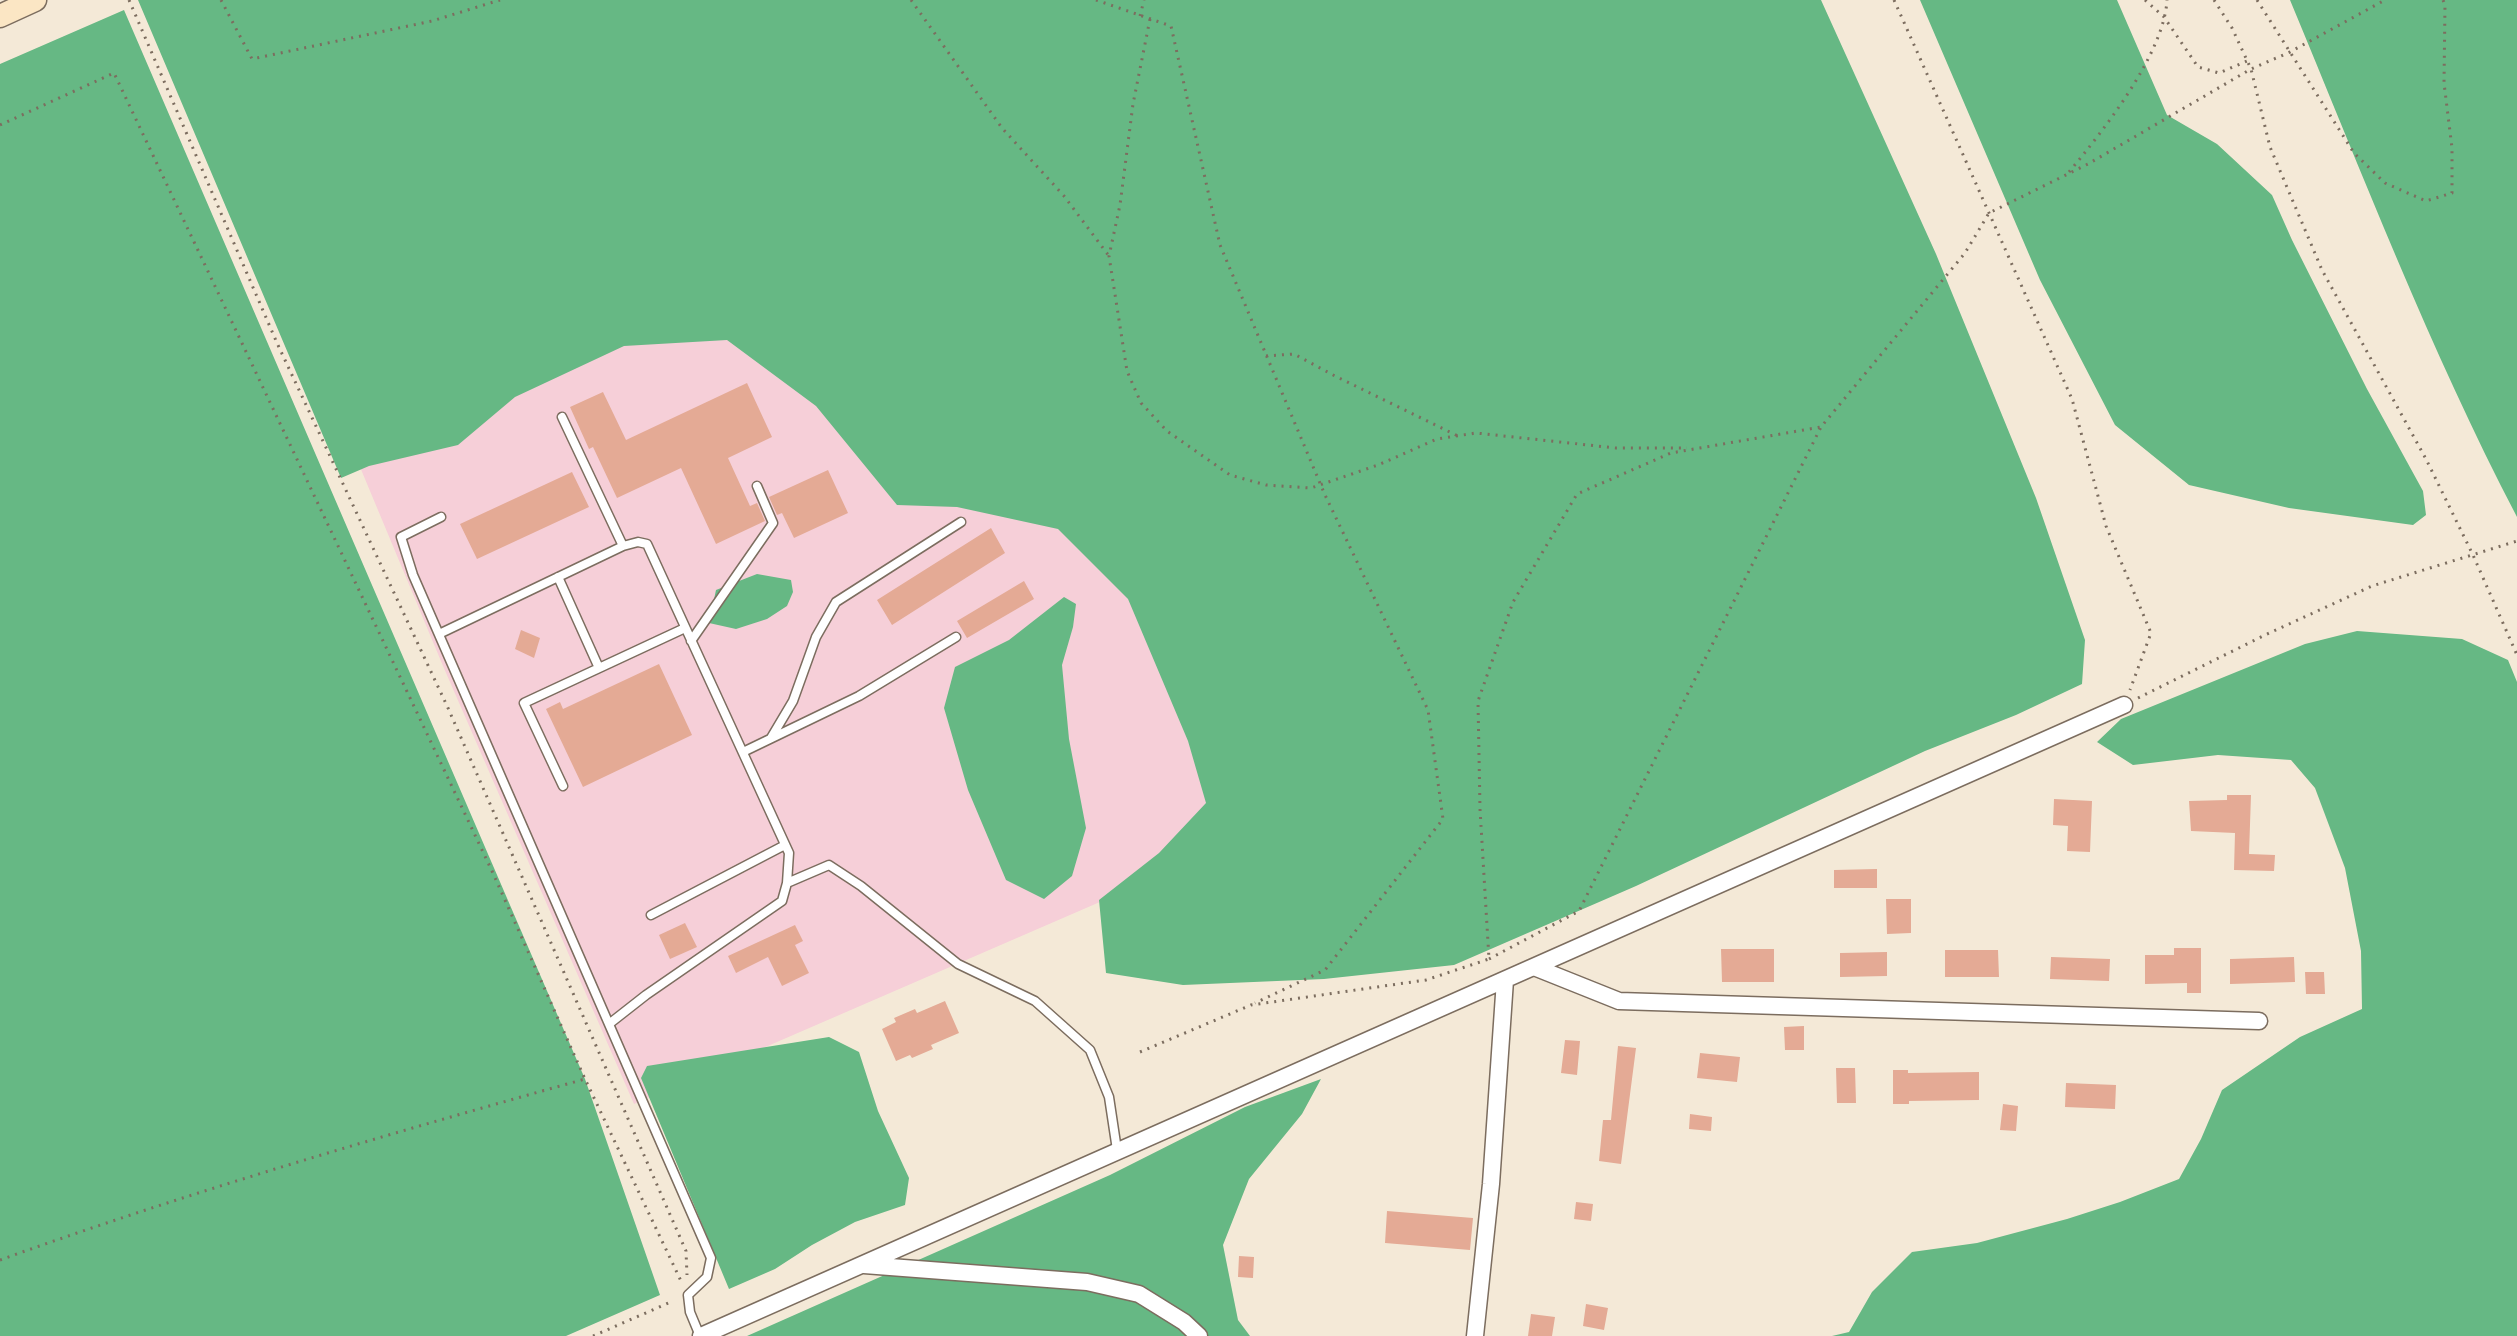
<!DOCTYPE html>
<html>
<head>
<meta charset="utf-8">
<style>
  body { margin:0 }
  canvas { display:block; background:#f4e9d7 }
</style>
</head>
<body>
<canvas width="2517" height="1336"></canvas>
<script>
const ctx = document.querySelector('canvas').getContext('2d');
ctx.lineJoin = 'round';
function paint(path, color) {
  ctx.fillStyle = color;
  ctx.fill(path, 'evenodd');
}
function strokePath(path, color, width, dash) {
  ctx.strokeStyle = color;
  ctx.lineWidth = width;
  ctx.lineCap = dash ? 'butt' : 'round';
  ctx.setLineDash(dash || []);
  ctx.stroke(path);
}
paint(new Path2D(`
  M 869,0 L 1236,843 L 634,1104 L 443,666 L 219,129 Z`), '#f6cfd8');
paint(new Path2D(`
  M 138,0 L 1821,0 L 1936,254 L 2036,498 L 2085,640 L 2082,684 L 2016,715 L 1925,751 L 1636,886 L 1454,965 L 1324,979 L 1183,985 L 1106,973 L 1099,900 L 1159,853 L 1206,803 L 1188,741 L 1128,599 L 1058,529 L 957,507 L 897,505 L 816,406 L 727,340 L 624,346 L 515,397 L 458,445 L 369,466 L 341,478 Z
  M 1920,0 L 2117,0 L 2167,115 L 2217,144 L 2272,195 L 2292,240 L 2367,389 L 2423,491 L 2426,515 L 2413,525 L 2289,508 L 2189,485 L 2115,425 L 2040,280 Z
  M 2290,0 L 2517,0 L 2517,517 C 2430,350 2362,173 2290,0 Z
  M 124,10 L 585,1079 L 660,1295 L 566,1336 L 0,1336 L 0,64 Z
  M 757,574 L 791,580 L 793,592 L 787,606 L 767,619 L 736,629 L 709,623 L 716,590 Z
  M 1064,597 L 1076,604 L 1073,627 L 1062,665 L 1069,739 L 1086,828 L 1072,876 L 1044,899 L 1006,880 L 968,790 L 944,708 L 955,667 L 1009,640 Z
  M 2357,631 L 2462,639 L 2508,660 L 2517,682 L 2517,1336 L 1832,1336 L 1849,1332 L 1872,1292 L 1912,1252 L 1977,1243 L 2067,1219 L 2120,1202 L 2179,1179 L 2201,1139 L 2222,1090 L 2300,1037 L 2362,1009 L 2361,951 L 2345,868 L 2315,788 L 2291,760 L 2218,755 L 2133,765 L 2097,742 L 2121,719 L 2305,644 Z
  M 829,1037 L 859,1052 L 878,1111 L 909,1178 L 905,1205 L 855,1222 L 812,1245 L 775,1269 L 729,1289 L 641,1078 L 647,1066 Z
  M 1321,1079 L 1302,1114 L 1249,1179 L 1223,1245 L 1238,1320 L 1250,1336 L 747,1336 L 1110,1175 L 1245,1107 Z`), '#66b884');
paint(new Path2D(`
  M 747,383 L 772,437 L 728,458 L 750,506 L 757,503 L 765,521 L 716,544 L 681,468 L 617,498 L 593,447 L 589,449 L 570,407 L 603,392 L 626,440 Z
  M 828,470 L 848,513 L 794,538 L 782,513 L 777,515 L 769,497 Z
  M 572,472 L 589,507 L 477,559 L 460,524 Z
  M 991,528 L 1005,553 L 892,625 L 877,600 Z
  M 1024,581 L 1034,599 L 967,638 L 957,621 Z
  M 521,630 L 540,638 L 534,658 L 515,649 Z
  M 659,664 L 692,735 L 583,787 L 546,709 L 560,702 L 563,709 Z
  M 2227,795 L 2251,795 L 2249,854 L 2275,855 L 2274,871 L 2234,870 L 2235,833 L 2191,831 L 2189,801 L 2227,800 Z
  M 2054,799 L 2092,801 L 2090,852 L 2067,851 L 2068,826 L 2053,825 Z
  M 1877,869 L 1877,888 L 1834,888 L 1834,870 Z
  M 1886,899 L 1911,899 L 1911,933 L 1887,934 Z
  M 685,923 L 697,947 L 670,959 L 659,935 Z
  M 795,925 L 803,941 L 795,945 L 809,973 L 782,986 L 768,957 L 736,973 L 728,956 Z
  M 2174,948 L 2201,948 L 2201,993 L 2187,993 L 2187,983 L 2145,984 L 2145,955 L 2174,955 Z
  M 1721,949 L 1774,949 L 1774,982 L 1722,982 Z
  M 1945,950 L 1998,950 L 1999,977 L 1945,977 Z
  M 1887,952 L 1887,976 L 1840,977 L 1840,953 Z
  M 2051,957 L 2110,959 L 2109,981 L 2050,979 Z
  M 2294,957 L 2295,982 L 2230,984 L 2230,959 Z
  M 2305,972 L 2324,972 L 2325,994 L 2306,994 Z
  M 945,1001 L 959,1033 L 931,1045 L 933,1049 L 912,1058 L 910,1055 L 896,1061 L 882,1029 L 896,1022 L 894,1018 L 915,1009 L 917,1013 Z
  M 1804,1026 L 1804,1050 L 1785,1050 L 1784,1027 Z
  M 1565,1040 L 1580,1041 L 1577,1075 L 1561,1073 Z
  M 1618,1046 L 1636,1048 L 1621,1164 L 1599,1161 L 1603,1120 L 1611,1120 Z
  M 1700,1053 L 1740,1057 L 1737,1082 L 1697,1078 Z
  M 1836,1068 L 1855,1068 L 1856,1103 L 1837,1103 Z
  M 1893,1070 L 1908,1070 L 1908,1073 L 1979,1072 L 1979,1100 L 1909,1101 L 1909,1104 L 1893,1104 Z
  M 2066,1083 L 2116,1085 L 2115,1109 L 2065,1107 Z
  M 2003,1104 L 2018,1106 L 2016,1131 L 2000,1130 Z
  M 1690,1114 L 1712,1117 L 1711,1131 L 1689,1129 Z
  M 1576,1202 L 1593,1204 L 1591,1221 L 1574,1219 Z
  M 1387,1211 L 1473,1218 L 1470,1250 L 1385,1243 Z
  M 1239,1256 L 1254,1257 L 1253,1278 L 1238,1277 Z
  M 1586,1304 L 1608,1308 L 1604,1330 L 1583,1326 Z
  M 1531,1314 L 1555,1317 L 1552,1336 L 1528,1336 Z`), '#e4aa95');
const lane = new Path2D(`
  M 562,417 L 623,546
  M 441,517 L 401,537 L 413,575 L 711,1258 L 707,1277 L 688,1295 L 690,1312 L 700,1336
  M 558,577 L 599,668
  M 439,634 L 623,546 L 638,542 L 647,544 L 789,853 L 787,883
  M 691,641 L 773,523 L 757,486
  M 771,738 L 793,701 L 816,637 L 836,602 L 961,522
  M 743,752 L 859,696 L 956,637
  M 563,786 L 524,703 L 685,628
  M 651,915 L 785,845
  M 609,1024 L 646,995 L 782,901 L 787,883 L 829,865 L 861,886 L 958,964 L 1035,1001 L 1090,1050 L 1109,1097 L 1117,1150`);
const street = new Path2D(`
  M 1534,967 L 1619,1001 L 2259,1021
  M 864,1265 L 1087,1282 L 1139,1294 L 1184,1322 L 1199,1336
  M 701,1336 L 2124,705
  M 1475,1336 L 1491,1184 L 1505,980`);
const secondary = new Path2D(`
  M 0,16 L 35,0`);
strokePath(lane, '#7c6d5f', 11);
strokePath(street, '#7c6d5f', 19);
strokePath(secondary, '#7c6d5f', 25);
strokePath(new Path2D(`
  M 129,0 L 277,343 L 448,708 L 686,1251 L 687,1275
  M 221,0 L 252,59 L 432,21 L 500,0
  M 911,0 L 1002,128 L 1064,196 L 1109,256
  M 1096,0 L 1171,26 L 1220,245 L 1325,495 L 1428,710 L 1443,819 L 1325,970 L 1255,1003
  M 1894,0 L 2072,399 L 2106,526 L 2151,633 L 2130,690
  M 2145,0 L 2164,17 L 2198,67 L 2219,73 L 2247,61
  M 2214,0 L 2232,28 L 2251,69 L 2270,147 L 2322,270 L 2426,459 L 2473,555 L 2517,655
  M 2257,0 L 2354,153 L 2385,183 L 2426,201 L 2452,193 L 2452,148 L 2444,83 L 2445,5 L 2443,0
  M 1140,16 L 1144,0
  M 1150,19 L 1133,104 L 1120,205 L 1109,256 L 1127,371 L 1141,403 L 1167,431 L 1230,475 L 1266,485 L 1311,488 L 1378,465 L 1437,439 L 1476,433 L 1616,448 L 1687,448
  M 0,125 L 114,73 L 492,871 L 585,1079 L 681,1281
  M 2069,172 C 2103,131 2164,54 2167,0
  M 1266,356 L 1294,354 L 1335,376 L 1458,436
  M 2138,698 L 2265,635 L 2372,586 L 2517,541
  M 1489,959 L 1579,911 L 1821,427
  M 1140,1052 L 1251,1005 L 1426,980 L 1489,959 L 1480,809 L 1478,701 L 1513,602 L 1577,494 L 1671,453 L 1821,427 L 1965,253 L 1989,213 L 2088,164 L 2251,69 L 2290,52 L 2385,0
  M 0,1260 C 192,1191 388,1134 585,1079
  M 593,1336 L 673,1301`), '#7c6d5f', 3, [2, 6]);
strokePath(lane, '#fff', 8);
strokePath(street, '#fff', 16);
strokePath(secondary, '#fbe6c4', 22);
</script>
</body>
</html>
